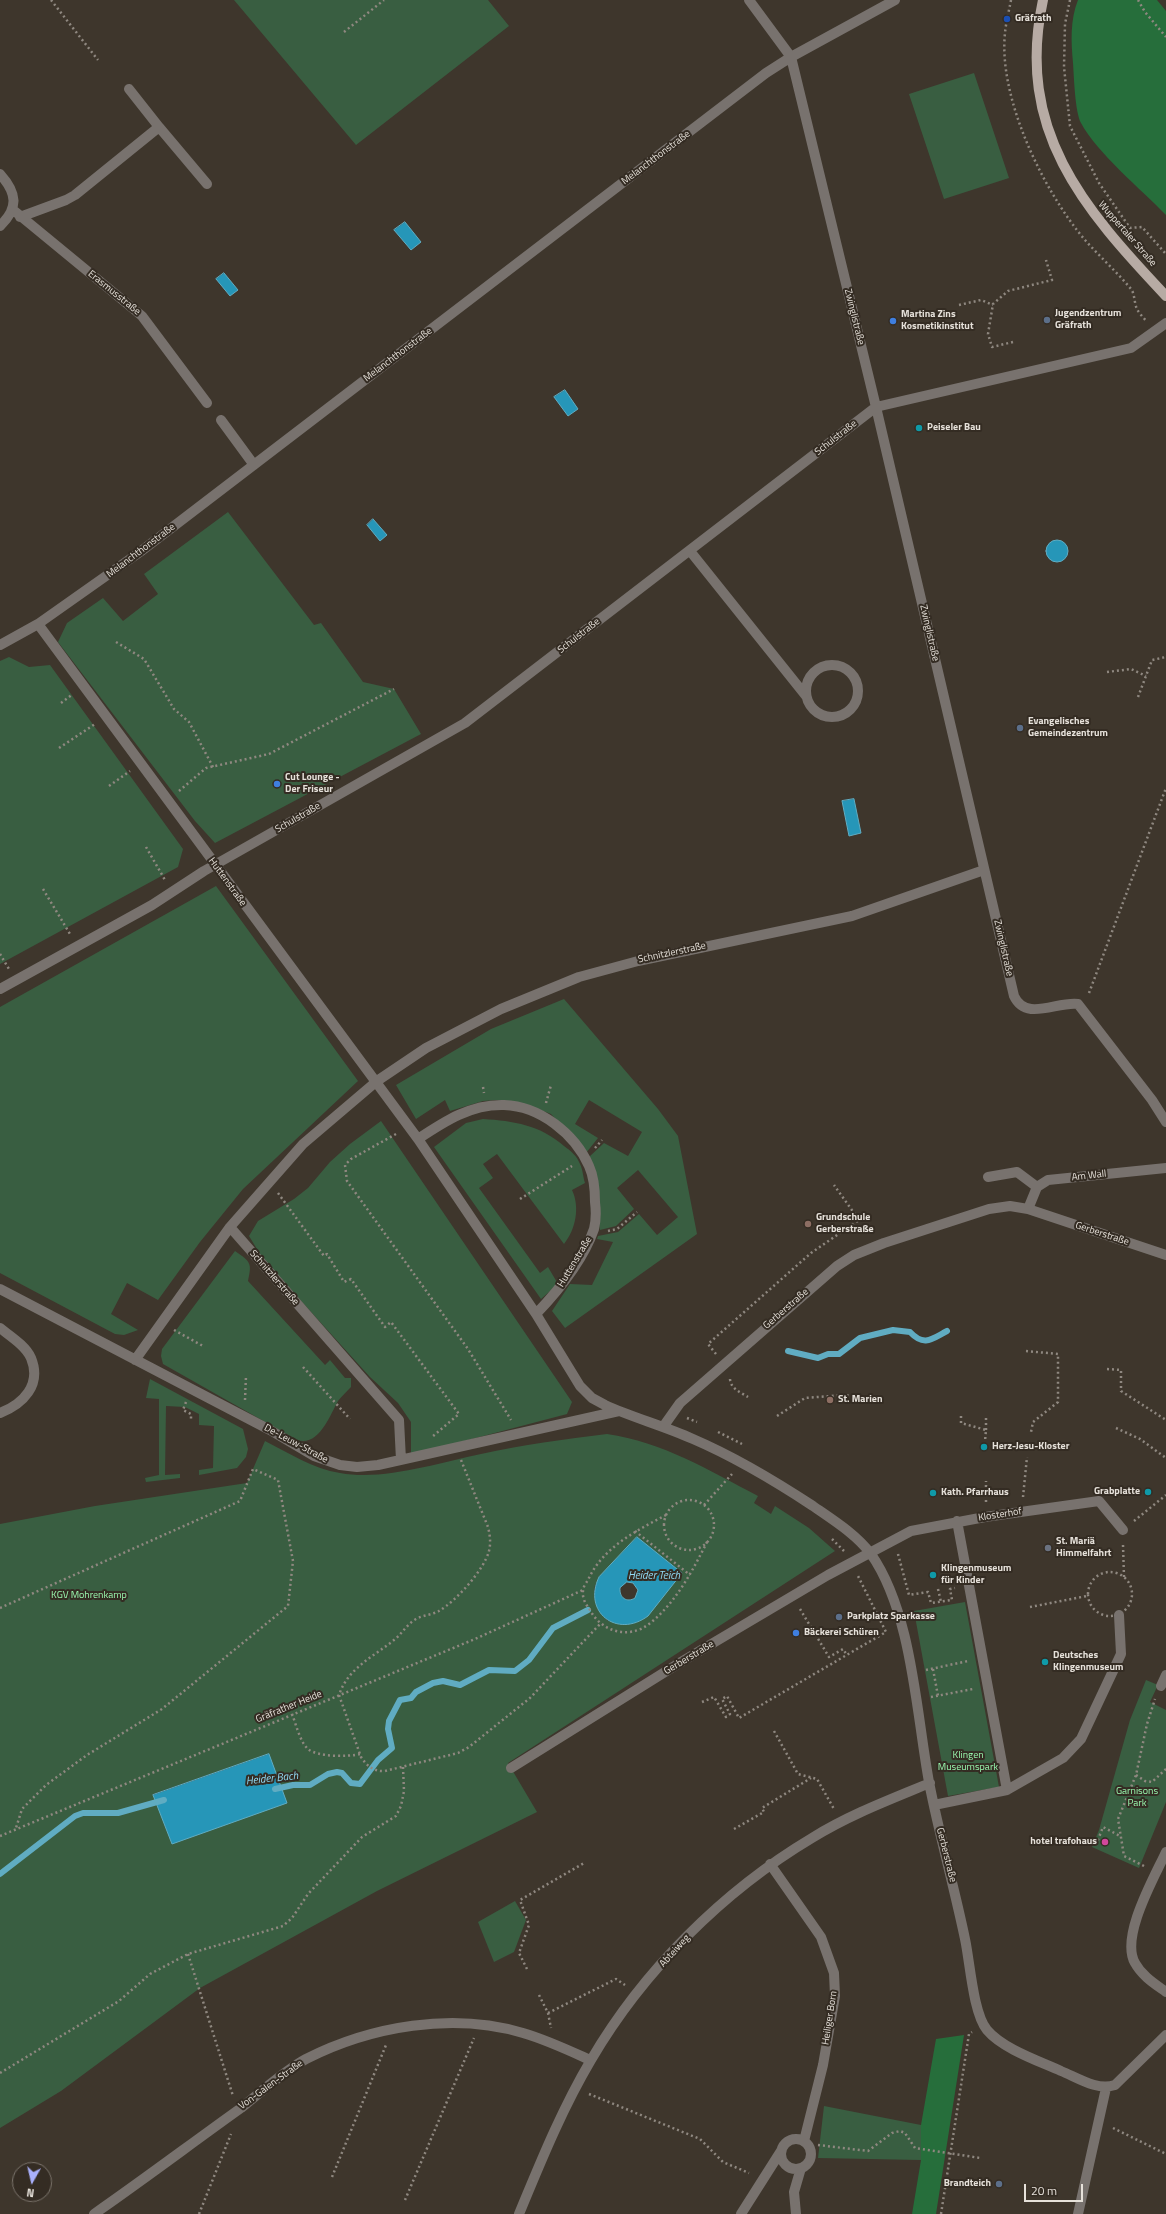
<!DOCTYPE html>
<html>
<head>
<meta charset="utf-8">
<style>
  body { margin:0 }
  #map { position:relative; width:1166px; height:2214px; overflow:hidden; background:#3e362c; font-family:"Titillium Web",sans-serif }
  canvas { display:block }
  .north { position:absolute; left:12px; top:2162px; width:40px; height:40px; box-sizing:border-box; background:#342c23; border:1px solid #7b746c; border-radius:50%; rotate:188deg; font-size:11px; font-weight:700; line-height:16px; text-align:center; color:#e6e1da }
  .north::after { content:''; display:block; margin:auto; width:14px; height:18px; background:#a9b0fc; clip-path:polygon(50% 0,100% 100%,50% 72%,0 100%) }
  .scale { position:absolute; left:1024px; top:2184px; width:59px; height:18px; box-sizing:border-box; border:2px solid #e6e1da; border-top:0; padding-left:5px; font-size:12px; line-height:14px; white-space:nowrap; color:#e6e1da; -webkit-text-stroke:3px #342c23; paint-order:stroke }
</style>
</head>
<body>
<div id="map">
<canvas width="1166" height="2214"></canvas>
<div class="north">N</div>
<div class="scale">20 m</div>
</div>
<script>
const ctx = document.querySelector('canvas').getContext('2d');
ctx.lineJoin = 'round';
function paint(path, color) {
  ctx.fillStyle = color;
  ctx.fill(path, 'evenodd');
}
function strokePath(path, color, width, dash) {
  ctx.strokeStyle = color;
  ctx.lineWidth = width;
  ctx.lineCap = dash ? 'butt' : 'round';
  ctx.setLineDash(dash || []);
  ctx.stroke(path);
}
function drawText(font, color, halo, rows, align = 'center') {
  ctx.font = font + ' "Titillium Web",sans-serif';
  ctx.lineWidth = 4;
  ctx.setLineDash([]);
  ctx.textBaseline = 'middle';
  ctx.strokeStyle = halo;
  ctx.fillStyle = color;
  for (const [text, x, y, turn = 0] of rows) {
    ctx.save();
    ctx.translate(x, y);
    ctx.rotate((+turn || 0) * Math.PI / 180);
    ctx.textAlign = isNaN(turn) ? turn : align;
    if (halo) ctx.strokeText(text, 0, 0);
    ctx.fillText(text, 0, 0);
    ctx.restore();
  }
}
paint(new Path2D(`
  M 234,0 L 488,0 L 509,26 L 356,145 Z
  M 974,73 L 1009,178 L 944,199 L 909,94 Z
  M 228,512 L 314,625 L 321,623 L 363,682 L 394,689 L 421,734 L 215,843 L 195,821 L 58,642 L 67,623 L 103,598 L 123,621 L 158,594 L 144,574 Z
  M 9,657 L 29,667 L 50,665 L 183,849 L 178,867 L 0,964 L 0,661 Z
  M 216,886 L 358,1081 L 243,1189 L 200,1242 L 158,1300 L 127,1283 L 111,1314 L 138,1330 L 124,1335 L 115,1334 L 0,1273 L 0,1007 Z
  M 564,999 L 658,1109 L 678,1136 L 697,1234 L 565,1328 L 552,1311 L 570,1284 L 592,1285 L 613,1242 L 597,1239 L 598,1236 L 618,1232 L 639,1214 L 657,1235 L 678,1217 L 638,1170 L 617,1188 L 634,1209 L 616,1226 L 600,1230 L 589,1157 L 604,1143 L 628,1156 L 642,1132 L 589,1100 L 575,1124 L 598,1138 L 586,1153 L 551,1114 L 527,1105 L 496,1100 L 483,1101 L 450,1111 L 445,1100 L 416,1119 L 396,1085 L 491,1029 Z
  M 483,1119 C 514,1121 540,1125 564,1146 C 571,1151 577,1156 580,1164 C 583,1170 583,1177 585,1183 L 572,1190 C 580,1207 576,1229 564,1244 L 497,1154 L 483,1164 L 493,1178 L 479,1188 L 540,1273 L 548,1267 L 558,1284 L 541,1299 L 434,1147 L 466,1123 Z
  M 381,1121 L 572,1402 L 567,1414 L 411,1455 L 411,1422 L 398,1403 L 370,1377 L 302,1302 L 260,1254 L 249,1236 L 258,1221 L 294,1199 L 308,1188 L 330,1162 L 350,1144 Z
  M 235,1251 C 251,1262 252,1263 248,1281 L 325,1365 L 330,1360 L 345,1378 L 351,1378 L 351,1387 C 347,1391 342,1396 338,1401 C 330,1415 319,1447 297,1440 L 163,1364 L 161,1356 L 162,1349 Z
  M 150,1379 L 243,1429 L 248,1449 L 246,1457 L 237,1468 L 199,1475 L 199,1470 L 213,1468 L 214,1426 L 199,1425 L 199,1414 L 185,1407 L 166,1406 L 165,1475 L 180,1474 L 180,1478 L 146,1482 L 145,1478 L 159,1475 L 159,1399 L 146,1398 Z
  M 607,1434 C 663,1442 708,1470 758,1496 L 754,1503 L 771,1514 L 775,1506 L 809,1528 L 835,1551 L 508,1763 L 537,1812 L 377,1891 L 200,1988 L 61,2091 L 0,2128 L 0,1524 L 95,1506 L 247,1483 L 265,1441 C 289,1453 313,1469 340,1473 C 384,1481 437,1463 481,1454 C 522,1445 565,1439 607,1434 ZM 637,1537 L 682,1573 L 608,1621 C 597,1610 592,1600 595,1585 ZM 269,1754 L 172,1844 L 172,1843 L 153,1794 Z
  M 965,1602 L 999,1787 L 948,1796 L 914,1611 Z
  M 1146,1680 L 1158,1685 L 1150,1702 L 1166,1710 L 1166,1802 L 1139,1868 L 1092,1847 L 1099,1830 L 1130,1720 Z
  M 515,1901 L 526,1920 L 514,1952 L 494,1962 L 478,1922 Z
  M 824,2106 L 921,2125 L 921,2160 L 818,2158 Z`), '#395e41');
paint(new Path2D(`
  M 1078,0 L 1157,0 L 1166,11 L 1166,215 C 1142,190 1097,153 1081,123 C 1075,112 1074,77 1073,63 C 1071,42 1070,20 1078,0 Z
  M 964,2035 L 936,2214 L 912,2214 L 921,2160 L 921,2125 L 936,2039 Z`), '#266e3b');
const water = new Path2D(`
  M 405,222 L 421,242 L 411,250 L 394,230 Z
  M 224,273 L 238,290 L 230,296 L 216,279 Z
  M 565,390 L 578,409 L 568,416 L 554,397 Z
  M 373,519 L 387,535 L 380,541 L 367,525 Z
  M1046 551a11 11 0 1 1 22 0a11 11 0 1 1-22 0Z
  M 854,799 L 861,833 L 849,836 L 842,801 Z
  M 637,1537 L 682,1573 L 648,1616 C 617,1639 582,1612 599,1577 ZM 627,1582 L 633,1583 L 638,1590 L 635,1598 C 627,1603 619,1598 620,1588 Z
  M 269,1754 L 287,1803 L 172,1844 L 153,1795 Z`);
paint(water, '#2696b8');
strokePath(water, '#60acc2', 1);
strokePath(new Path2D(`
  M 788,1351 L 818,1358 L 828,1354 L 839,1354 L 860,1338 L 893,1330 L 910,1332 C 924,1347 932,1339 947,1331
  M 275,1789 L 293,1785 L 310,1785 L 328,1774 L 337,1772 L 342,1773 L 351,1783 L 360,1784 L 378,1760 L 392,1748 L 388,1729 L 389,1721 L 400,1700 L 411,1698 L 416,1692 L 433,1683 L 443,1681 L 460,1685 L 489,1670 L 515,1671 L 529,1660 L 553,1628 L 588,1610
  M 0,1874 L 75,1816 L 83,1813 L 118,1813 L 164,1800`), '#60acc2', 6);
strokePath(new Path2D(`
  M 51,0 L 98,60
  M 1011,0 C 1009,11 1006,22 1005,33 C 998,98 1044,192 1085,240 C 1100,257 1117,272 1131,289 C 1135,294 1134,303 1137,309 C 1139,313 1143,317 1146,321
  M 1070,0 L 1065,24 L 1064,67 L 1070,126 L 1099,183 L 1130,228 L 1142,227 L 1166,254
  M 1138,0 L 1145,12 L 1166,37
  M 344,32 L 384,0
  M 959,305 L 981,300 L 993,305
  M 1013,342 L 992,347 L 988,334 L 993,304 L 1008,291 L 1052,280 L 1046,260
  M 116,642 L 144,659 L 174,709 L 189,722 L 213,767
  M 1107,672 L 1131,669 L 1146,676
  M 1138,697 L 1152,660 L 1166,657
  M 61,703 L 73,694
  M 59,748 L 95,724
  M 109,786 L 130,771
  M 179,791 L 206,768 L 269,754 L 394,689
  M 146,847 L 165,880
  M 43,889 L 70,934
  M 0,954 L 9,969
  M 1089,993 L 1166,788
  M 483,1087 L 484,1093
  M 546,1103 L 551,1085
  M 396,1134 L 351,1159 L 345,1165 L 347,1181 L 468,1349 L 511,1420
  M 595,1148 L 602,1140
  M 278,1193 L 324,1256 L 327,1254 L 344,1282 L 351,1279 L 385,1327 L 391,1322 L 459,1414 L 432,1437
  M 520,1199 L 572,1166
  M 608,1231 L 617,1229 L 637,1212
  M 174,1330 L 203,1346
  M 1026,1351 L 1058,1354 L 1058,1402 L 1033,1422 L 1031,1432
  M 716,1354 L 708,1344 L 811,1253 L 859,1220 L 834,1185
  M 303,1367 L 350,1419
  M 1107,1369 L 1121,1370 L 1121,1391 L 1166,1420
  M 730,1379 C 731,1389 740,1392 748,1397
  M 245,1400 L 246,1376
  M 186,1402 L 183,1410 L 191,1414 L 191,1419
  M 777,1416 L 805,1398 L 844,1395 L 871,1398
  M 961,1416 L 961,1423 L 986,1430 L 985,1441
  M 687,1418 L 697,1422
  M 1116,1428 L 1140,1439 L 1166,1458
  M 986,1430 L 986,1415
  M 718,1432 L 742,1444
  M 461,1460 L 488,1527 C 490,1535 491,1543 489,1551 C 484,1570 456,1601 439,1611 C 432,1615 423,1615 416,1619 C 406,1625 402,1634 394,1640 C 373,1657 348,1668 339,1695 L 361,1757 C 367,1766 374,1772 385,1771 L 458,1753 L 469,1747 L 530,1698 L 600,1624
  M 1023,1497 L 1027,1457
  M664 1525a25 25 0 1 1 50 0a25 25 0 1 1-50 0Z
  M 986,1502 L 986,1481
  M 704,1505 L 732,1474
  M 666,1515 C 636,1531 603,1547 588,1580 C 586,1583 583,1587 583,1591 C 582,1598 586,1605 590,1610 C 601,1631 628,1640 649,1624 C 676,1603 693,1570 708,1540
  M 1134,1521 L 1166,1495
  M 635,1531 L 690,1575
  M 832,1539 L 844,1551
  M 1123,1545 L 1124,1577
  M 898,1554 L 909,1595 L 928,1592 L 931,1603 L 952,1600 L 950,1589 L 955,1588
  M1088 1594a22 22 0 1 1 44 0a22 22 0 1 1-44 0Z
  M 938,1589 L 941,1602
  M 1030,1607 L 1087,1596
  M 0,1608 L 240,1501 L 253,1469 L 278,1480 L 293,1561 L 288,1606 L 162,1709 L 87,1755 L 46,1785 L 22,1809 L 16,1828
  M 800,1609 L 829,1657 L 843,1649 L 847,1655
  M 933,1669 L 938,1696
  M 926,1670 L 968,1661
  M 931,1697 L 973,1689
  M 702,1702 L 714,1697 L 726,1717 L 730,1714 L 722,1699 L 727,1696 L 739,1718 L 886,1632 L 858,1576
  M 292,1714 C 296,1724 300,1742 308,1749 C 317,1757 348,1757 360,1754
  M 774,1731 L 798,1774 L 817,1779 L 834,1809
  M 1136,1775 L 1145,1781 L 1152,1782 L 1166,1769
  M 734,1829 L 764,1812 L 762,1808 L 811,1778
  M 0,1836 L 475,1639 L 583,1590
  M 1096,1845 L 1103,1827 L 1120,1836
  M 1144,1866 L 1124,1856 L 1118,1819 L 1136,1775 L 1147,1724 L 1155,1699
  M 188,1954 L 233,2096
  M 527,1969 L 519,1953 L 529,1925 L 520,1900 L 584,1863
  M 539,1995 L 548,2013 L 551,2028
  M 548,2013 L 616,1979 L 625,1985
  M 0,2073 L 119,2001 L 150,1974 L 188,1954 L 283,1926 L 292,1918 L 308,1894 L 362,1837 L 396,1816 L 401,1806 L 404,1791 L 403,1767
  M 589,2094 L 700,2139 L 723,2162 L 749,2173
  M 1113,2128 L 1166,2154
  M 818,2145 L 868,2151 L 892,2133 L 900,2131 L 905,2133 L 915,2148 L 980,2158
  M 332,2177 L 386,2045
  M 405,2200 L 474,2038
  M 199,2214 L 231,2134
  M 941,2214 L 969,2034 L 972,2032`), '#8f8880', 2.5, [2, 3]);
strokePath(new Path2D(`
  M 749,0 L 791,57 L 876,407 L 1014,996 C 1026,1022 1057,1001 1078,1004 L 1152,1100 L 1166,1122
  M 129,89 L 159,127
  M 0,174 C 17,193 19,208 0,226
  M 12,209 L 142,316 L 207,403
  M 20,217 L 66,200 L 75,195 L 159,127 L 207,184
  M 221,420 L 254,465
  M 690,551 L 806,696
  M 38,624 L 418,1139 L 536,1314 L 580,1386 L 592,1398 L 605,1405 C 634,1418 664,1426 693,1439 C 735,1457 775,1481 813,1506 C 833,1520 856,1534 871,1554 C 912,1613 916,1711 929,1782 C 939,1834 954,1886 965,1939 C 970,1962 973,2013 987,2030 C 1003,2049 1039,2061 1061,2071 C 1078,2078 1097,2091 1115,2085 L 1166,2035
  M 0,645 L 38,624 L 140,552 L 766,73 L 791,57 L 895,0
  M806 691a26 26 0 1 1 52 0a26 26 0 1 1-52 0Z
  M 0,989 L 152,905 L 204,871 L 465,723 L 876,407 L 1131,348 L 1166,323
  M 418,1139 C 445,1121 471,1104 504,1105 C 540,1106 575,1134 589,1166 C 594,1177 595,1190 595,1202 C 596,1210 596,1221 594,1229 C 583,1261 559,1290 536,1314
  M 988,1177 L 1017,1172 L 1037,1187
  M 1028,1209 L 1037,1187 L 1048,1180 L 1166,1168
  M 230,1227 L 399,1420 L 401,1460
  M 0,1289 L 270,1430 L 314,1456 L 340,1465 L 357,1467 L 378,1465 L 619,1411
  M 0,1328 C 10,1336 26,1346 31,1358 C 42,1385 23,1404 0,1413
  M 135,1360 L 230,1227 L 303,1144 L 377,1081 L 426,1048 L 501,1009 L 579,977 L 638,961 L 852,916 L 984,870
  M 663,1427 L 680,1403 L 837,1266 L 854,1255 L 884,1243 L 989,1209 L 1010,1206 L 1028,1209 L 1166,1255
  M 957,1521 L 1007,1790
  M 1161,1686 L 1166,1675
  M 511,1768 L 681,1662 L 828,1575 L 911,1531 L 985,1517 L 1099,1501 L 1123,1530
  M 934,1805 L 1007,1790 L 1063,1758 L 1081,1739 L 1121,1654 L 1119,1615
  M 1166,1852 C 1154,1878 1120,1937 1135,1963 C 1142,1976 1155,1984 1166,1992
  M 770,1864 L 821,1937 L 834,1973 L 835,1996 L 823,2065 L 804,2141
  M781 2154a15 15 0 1 1 30 0a15 15 0 1 1-30 0Z
  M 94,2214 C 143,2180 192,2143 241,2108 C 261,2092 284,2071 306,2059 C 371,2026 453,2012 523,2033 C 547,2040 568,2050 590,2060
  M 519,2214 C 541,2161 562,2109 591,2060 C 643,1971 723,1891 812,1838 C 849,1815 889,1800 930,1783
  M 741,2214 L 781,2151
  M 796,2214 L 794,2192 L 801,2168
  M 1078,2214 L 1106,2088`), '#78726e', 10);
strokePath(new Path2D(`
  M 1043,0 C 1015,130 1083,208 1166,296`), '#b7aba4', 10);
for (const [x, y, r, color] of [
  [1007,19,4,"#1a4fb4"],
  [1047,320,4,"#5c6f8a"],
  [893,321,4,"#3f7fe0"],
  [919,428,4,"#0f9aa8"],
  [1020,728,4,"#5c6f8a"],
  [277,784,4,"#3f7fe0"],
  [808,1224,4,"#8d6e63"],
  [830,1400,4,"#8d6e63"],
  [984,1447,4,"#0f9aa8"],
  [1148,1492,4,"#0f9aa8"],
  [933,1493,4,"#0f9aa8"],
  [1048,1548,4,"#6b7280"],
  [933,1575,4,"#0f9aa8"],
  [839,1617,4,"#5c6f8a"],
  [796,1633,4,"#3f7fe0"],
  [1045,1662,4,"#0f9aa8"],
  [1105,1842,4,"#d1479c"],
  [999,2184,4,"#5c6f8a"]
]) {
  const dot = new Path2D();
  dot.arc(x, y, r, 0, 2 * Math.PI);
  ctx.fillStyle = color;
  ctx.fill(dot);
  strokePath(dot, '#342c23', 1.5);
}
drawText('bold 10px', '#e6e1da', '#342c23', [
  ["Gräfrath",1015,19],
  ["Jugendzentrum",1055,314],
  ["Gräfrath",1055,326],
  ["Martina Zins",901,315],
  ["Kosmetikinstitut",901,327],
  ["Peiseler Bau",927,428],
  ["Evangelisches",1028,722],
  ["Gemeindezentrum",1028,734],
  ["Cut Lounge -",285,778],
  ["Der Friseur",285,790],
  ["Grundschule",816,1218],
  ["Gerberstraße",816,1230],
  ["St. Marien",838,1400],
  ["Herz-Jesu-Kloster",992,1447],
  ["Grabplatte",1140,1492,"right"],
  ["Kath. Pfarrhaus",941,1493],
  ["St. Mariä",1056,1542],
  ["Himmelfahrt",1056,1554],
  ["Klingenmuseum",941,1569],
  ["für Kinder",941,1581],
  ["Parkplatz Sparkasse",847,1617],
  ["Bäckerei Schüren",804,1633],
  ["Deutsches",1053,1656],
  ["Klingenmuseum",1053,1668],
  ["hotel trafohaus",1097,1842,"right"],
  ["Brandteich",991,2184,"right"]
], 'left');
drawText('10px', '#e6e1da', '#342c23', [
  ["Melanchthonstraße",656,158,-37],
  ["Wuppertaler Straße",1127,234,49],
  ["Erasmusstraße",114,293,39],
  ["Zwinglistraße",854,317,76],
  ["Melanchthonstraße",398,355,-37],
  ["Schulstraße",836,438,-38],
  ["Melanchthonstraße",141,551,-37],
  ["Zwinglistraße",929,633,77],
  ["Schulstraße",579,636,-38],
  ["Schulstraße",298,818,-30],
  ["Huttenstraße",227,882,54],
  ["Zwinglistraße",1003,948,77],
  ["Schnitzlerstraße",672,953,-12],
  ["Am Wall",1089,1176,-6],
  ["Gerberstraße",1102,1234,18],
  ["Huttenstraße",575,1262,-59],
  ["Schnitzlerstraße",274,1278,49],
  ["Gerberstraße",786,1309,-41],
  ["De-Leuw-Straße",296,1444,28],
  ["Klosterhof",1000,1515,-9],
  ["Gerberstraße",689,1658,-31],
  ["Gräfrather Heide",289,1707,-22],
  ["Gerberstraße",946,1855,76],
  ["Abteiweg",675,1951,-48],
  ["Heiliger Born",830,2018,-81],
  ["Von-Galen-Straße",271,2085,-36]
]);
drawText('10px', '#9afab0', '#342c23', [
  ["KGV Mohrenkamp",89,1596],
  ["Klingen",968,1756],
  ["Museumspark",968,1768],
  ["Garnisons",1137,1792],
  ["Park",1137,1804]
]);
drawText('italic 11px', '#91daf5', '#342c23', [
  ["Heider Teich",654,1576],
  ["Heider Bach",272,1779,-6]
]);
</script>
</body>
</html>
